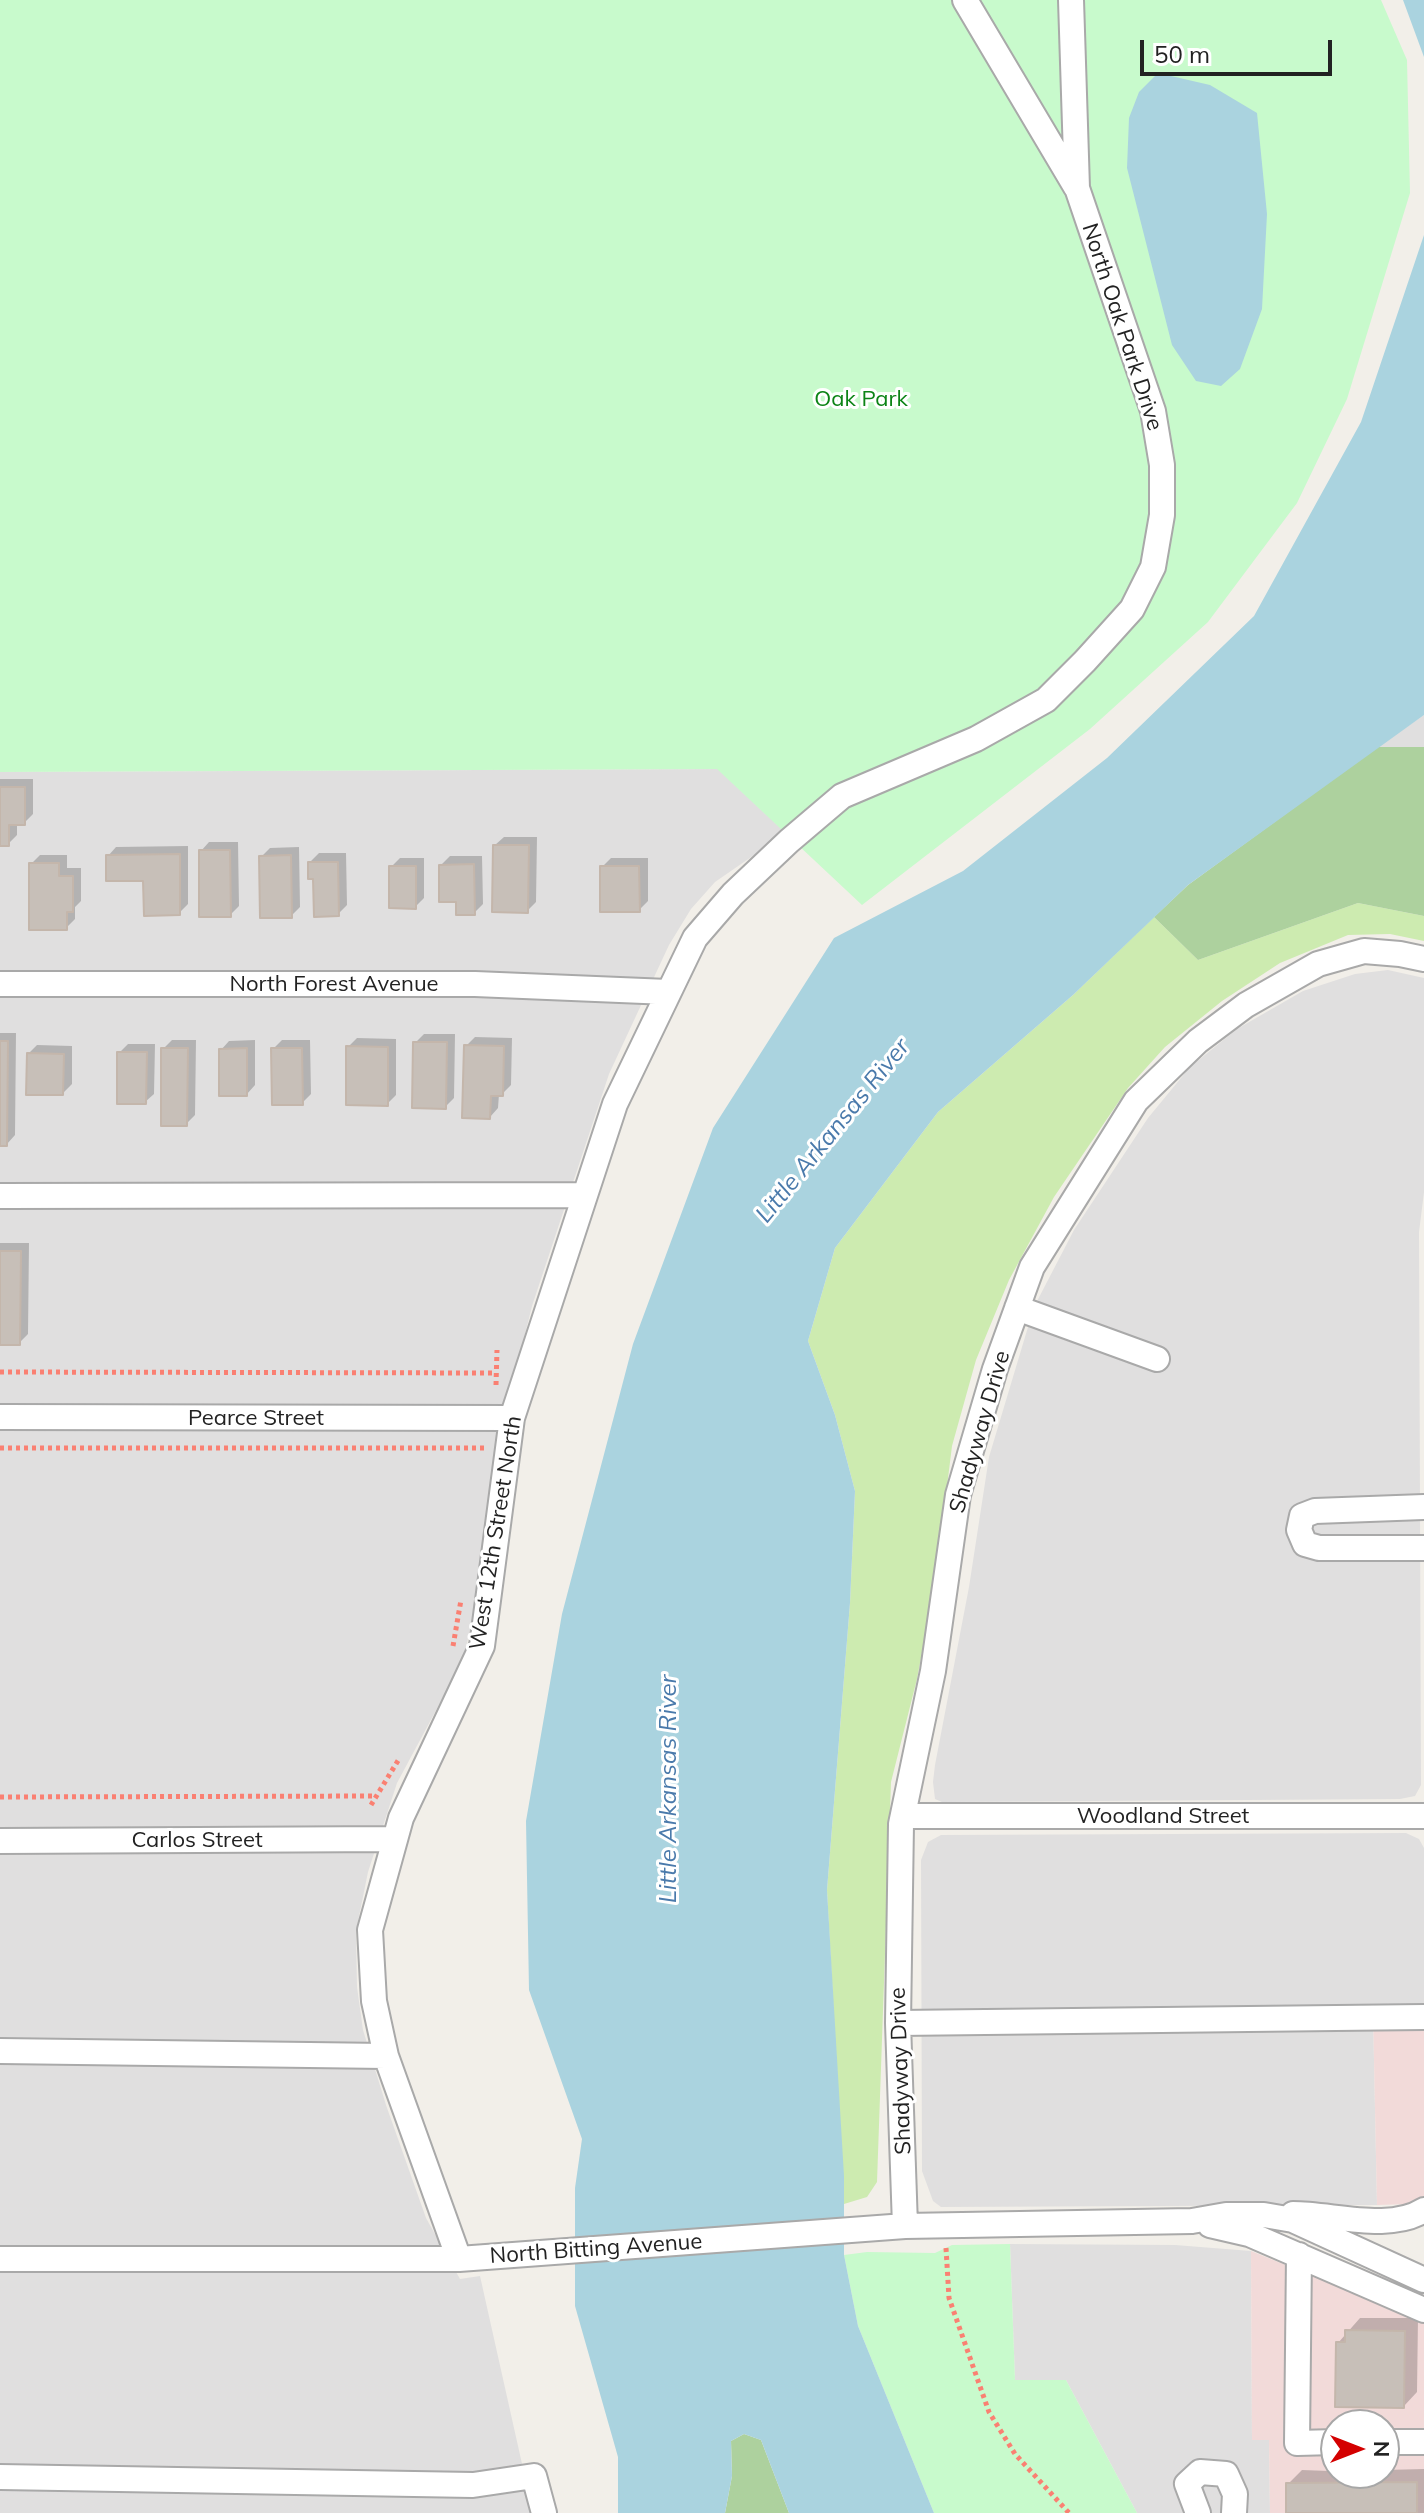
<!DOCTYPE html>
<html>
<head>
<meta charset="utf-8">
<style>
  body { margin:0 }
  #map { position:relative; width:1424px; height:2513px; overflow:hidden; background:#f2efe9; font-family:Mulish,sans-serif }
  canvas { display:block }
  .north { position:absolute; left:1320px; top:2409px; width:80px; height:80px; box-sizing:border-box; background:#fff; border:2px solid #a7a7a7; border-radius:50%; rotate:90deg; font-size:22px; font-weight:700; line-height:32px; text-align:center; color:#222 }
  .north::after { content:''; display:block; margin:auto; width:28px; height:36px; background:#d40000; clip-path:polygon(50% 0,100% 100%,50% 72%,0 100%) }
  .scale { position:absolute; left:1140px; top:40px; width:192px; height:36px; box-sizing:border-box; border:4px solid #222; border-top:0; padding-left:10px; font-size:24px; line-height:28px; white-space:nowrap; color:#222; -webkit-text-stroke:6px #fff; paint-order:stroke }
</style>
</head>
<body>
<div id="map">
<canvas width="1424" height="2513"></canvas>
<div class="north">N</div>
<div class="scale">50 m</div>
</div>
<script>
const ctx = document.querySelector('canvas').getContext('2d');
ctx.lineJoin = 'round';
function paint(path, color) {
  ctx.fillStyle = color;
  ctx.fill(path, 'evenodd');
}
function strokePath(path, color, width, dash) {
  ctx.strokeStyle = color;
  ctx.lineWidth = width;
  ctx.lineCap = dash ? 'butt' : 'round';
  ctx.setLineDash(dash || []);
  ctx.stroke(path);
}
function drawText(font, color, halo, rows, align = 'center') {
  ctx.font = font + ' Mulish,sans-serif';
  ctx.lineWidth = 6;
  ctx.setLineDash([]);
  ctx.textBaseline = 'middle';
  ctx.strokeStyle = halo;
  ctx.fillStyle = color;
  for (const [text, x, y, turn = 0] of rows) {
    ctx.save();
    ctx.translate(x, y);
    ctx.rotate((+turn || 0) * Math.PI / 180);
    ctx.textAlign = isNaN(turn) ? turn : align;
    if (halo) ctx.strokeText(text, 0, 0);
    ctx.fillText(text, 0, 0);
    ctx.restore();
  }
}
paint(new Path2D(`
  M 1424,715 L 1424,747 L 1377,747 Z
  M 718,769 L 786,833 L 715,882 L 691,909 L 669,945 L 609,1074 L 532,1306 L 497,1448 L 474,1613 L 463,1660 L 397,1783 L 368,1872 L 356,1931 L 357,1987 L 363,2030 L 386,2105 L 426,2218 L 460,2279 L 480,2276 L 533,2513 L 0,2513 L 0,772 Z
  M 1388,970 L 1424,978 L 1424,1192 L 1419,1232 L 1421,1785 L 1415,1796 L 1400,1799 L 942,1802 L 935,1799 L 933,1782 L 935,1765 L 969,1587 L 989,1457 L 1034,1307 L 1074,1230 L 1148,1118 L 1190,1067 L 1237,1029 L 1303,991 L 1355,974 Z
  M 1406,1833 L 1419,1839 L 1424,1848 L 1424,2010 L 1373,2011 L 1377,2205 L 941,2207 L 933,2201 L 922,2171 L 921,1860 L 928,1842 L 941,1835 Z
  M 1010,2244 L 1175,2245 L 1251,2251 L 1252,2439 L 1269,2440 L 1270,2513 L 1137,2513 L 1066,2380 L 1015,2380 Z`), '#e0dfdf');
paint(new Path2D(`
  M 1424,2010 L 1424,2196 L 1410,2204 L 1377,2205 L 1373,2011 Z
  M 1251,2251 L 1424,2321 L 1424,2513 L 1270,2513 L 1269,2440 L 1252,2440 ZM 1336,2425 L 1384,2425 L 1384,2473 L 1336,2473 Z`), '#f2dad9');
paint(new Path2D(`
  M 1358,903 L 1424,916 L 1424,941 L 1390,934 L 1348,935 L 1280,963 L 1222,1001 L 1165,1047 L 1128,1088 L 1054,1197 L 1009,1280 L 976,1360 L 952,1446 L 935,1583 L 917,1679 L 891,1782 L 877,2182 L 867,2197 L 844,2204 L 827,1890 L 850,1603 L 855,1491 L 835,1415 L 808,1341 L 835,1248 L 938,1112 L 1073,995 L 1154,917 L 1198,960 Z`), '#cdebb0');
paint(new Path2D(`
  M 1377,747 L 1424,747 L 1424,916 L 1358,903 L 1198,960 L 1154,917 L 1188,885 Z
  M 744,2434 L 761,2440 L 789,2513 L 725,2513 L 732,2476 L 731,2441 Z`), '#add19e');
paint(new Path2D(`
  M 0,0 L 1381,0 L 1407,60 L 1410,193 L 1347,399 L 1297,503 L 1208,622 L 1090,729 L 862,905 L 717,769 L 0,772 Z
  M 1010,2244 L 1015,2380 L 1066,2380 L 1137,2513 L 934,2513 L 858,2326 L 844,2255 L 867,2252 L 935,2253 L 952,2245 Z`), '#c8facc');
paint(new Path2D(`
  M 1403,0 L 1424,0 L 1424,57 Z
  M 1158,73 L 1210,85 L 1257,113 L 1267,214 L 1262,309 L 1240,369 L 1221,386 L 1196,381 L 1172,345 L 1127,168 L 1129,118 L 1139,92 Z
  M 1424,235 L 1424,715 L 1188,885 L 1073,995 L 938,1112 L 835,1248 L 808,1341 L 835,1415 L 855,1491 L 850,1603 L 827,1890 L 844,2176 L 844,2255 L 858,2326 L 934,2513 L 789,2513 L 761,2440 L 744,2434 L 731,2441 L 732,2476 L 725,2513 L 618,2513 L 618,2457 L 575,2306 L 575,2188 L 582,2139 L 529,1990 L 526,1821 L 562,1614 L 633,1344 L 713,1128 L 834,938 L 963,871 L 1107,758 L 1254,616 L 1361,422 Z`), '#aad3df');
paint(new Path2D(`
  M 0,779 L 33,779 L 33,814 L 24,823 L 17,823 L 17,835 L 8,844 L 0,844 Z
  M 504,837 L 537,837 L 536,902 L 527,911 L 495,845 Z
  M 209,842 L 238,842 L 239,906 L 230,915 L 201,851 Z
  M 188,846 L 188,904 L 179,913 L 145,879 L 108,856 L 116,847 Z
  M 299,847 L 300,907 L 291,916 L 261,857 L 270,848 Z
  M 319,853 L 346,853 L 347,905 L 338,914 L 315,877 L 310,862 Z
  M 40,855 L 67,855 L 67,868 L 81,868 L 81,901 L 75,907 L 75,919 L 66,928 L 31,864 Z
  M 450,856 L 482,856 L 483,904 L 474,913 L 457,900 L 441,865 Z
  M 400,858 L 424,858 L 424,898 L 415,907 L 391,867 Z
  M 611,858 L 648,858 L 648,901 L 639,910 L 602,867 Z
  M 0,1033 L 16,1033 L 15,1135 L 7,1144 L 0,1144 Z
  M 424,1034 L 455,1034 L 454,1098 L 445,1107 L 415,1043 Z
  M 475,1037 L 512,1038 L 511,1085 L 502,1094 L 499,1094 L 498,1108 L 490,1117 L 466,1046 Z
  M 357,1038 L 396,1039 L 396,1095 L 387,1104 L 348,1047 Z
  M 172,1040 L 196,1040 L 195,1115 L 186,1124 L 163,1049 Z
  M 255,1040 L 255,1085 L 247,1094 L 221,1050 L 229,1041 Z
  M 282,1040 L 310,1040 L 311,1094 L 302,1103 L 273,1049 Z
  M 128,1044 L 155,1044 L 154,1094 L 145,1102 L 119,1053 Z
  M 37,1045 L 72,1046 L 72,1084 L 63,1093 L 28,1054 Z
  M 0,1243 L 29,1243 L 28,1334 L 19,1343 L 0,1343 Z
  M 1360,2318 L 1418,2318 L 1417,2392 L 1404,2406 L 1338,2343 Z
  M 1424,2469 L 1424,2513 L 1288,2513 L 1288,2484 L 1302,2470 L 1384,2473 L 1384,2470 Z`), '#0003');
const building = new Path2D(`
  M 0,787 L 25,787 L 25,825 L 9,825 L 9,846 L 0,846 Z
  M 493,845 L 529,845 L 528,913 L 492,912 Z
  M 199,850 L 230,850 L 231,917 L 199,917 Z
  M 180,854 L 180,915 L 144,916 L 143,881 L 106,881 L 106,855 Z
  M 291,855 L 292,918 L 260,918 L 259,856 Z
  M 308,862 L 338,862 L 339,916 L 314,917 L 313,879 L 308,879 Z
  M 29,863 L 59,863 L 59,876 L 73,876 L 73,912 L 67,912 L 67,930 L 29,930 Z
  M 474,864 L 475,915 L 456,915 L 456,902 L 439,902 L 439,865 Z
  M 389,866 L 416,866 L 416,909 L 389,908 Z
  M 600,866 L 639,866 L 640,912 L 600,912 Z
  M 0,1041 L 8,1041 L 7,1146 L 0,1146 Z
  M 413,1042 L 447,1042 L 446,1109 L 412,1108 Z
  M 464,1045 L 504,1046 L 503,1096 L 491,1096 L 490,1119 L 462,1118 Z
  M 346,1046 L 388,1047 L 388,1106 L 346,1105 Z
  M 161,1048 L 188,1048 L 187,1126 L 161,1126 Z
  M 247,1048 L 247,1096 L 219,1096 L 219,1049 Z
  M 271,1048 L 302,1048 L 303,1105 L 272,1105 Z
  M 117,1052 L 147,1052 L 146,1104 L 117,1104 Z
  M 27,1053 L 64,1054 L 63,1095 L 26,1095 Z
  M 0,1251 L 21,1251 L 20,1345 L 0,1345 Z
  M 1345,2330 L 1405,2331 L 1404,2408 L 1335,2407 L 1336,2342 L 1345,2342 Z
  M 1417,2482 L 1417,2513 L 1286,2513 L 1286,2483 Z`);
paint(building, '#c7bfb8');
strokePath(building, '#c4b6ab', 2);
const minor = new Path2D(`
  M 965,0 L 1076,187
  M 0,984 L 475,984 L 668,992
  M 0,1196 L 585,1195
  M 1017,1308 L 1157,1359
  M 0,1417 L 512,1418
  M 1424,1507 L 1315,1511 L 1302,1516 L 1299,1530 L 1305,1544 L 1319,1548 L 1424,1548
  M 903,1816 L 1424,1816
  M 0,1841 L 394,1839
  M 898,2023 L 1424,2017
  M 0,2051 L 386,2056
  M 1293,2214 C 1333,2214 1390,2232 1424,2210
  M 1210,2225 L 1249,2234 L 1424,2310
  M 905,2226 L 898,2023 L 901,1824 L 933,1671 L 958,1495 L 995,1369 L 1032,1267 L 1136,1101 L 1198,1041 L 1246,1005 L 1318,964 L 1364,951 L 1400,954 L 1424,959
  M 1299,2255 L 1297,2443 L 1336,2442
  M 0,2259 L 459,2259 L 905,2226 L 1192,2221 L 1226,2215 L 1264,2215 L 1293,2220 L 1424,2280
  M 459,2259 L 386,2056 L 374,2001 L 370,1930 L 401,1818 L 482,1646 L 512,1418 L 615,1104 L 695,938 L 733,894 L 789,841 L 842,796 L 976,739 L 1046,700 L 1085,661 L 1132,609 L 1153,567 L 1162,515 L 1162,465 L 1153,411 L 1077,188 L 1071,0
  M 1384,2442 L 1424,2442
  M 0,2477 L 473,2485 L 534,2476 L 544,2513
  M 1198,2513 L 1187,2484 L 1200,2472 L 1226,2474 L 1235,2494 L 1234,2513`);
strokePath(minor, '#a9a9a9', 28);
strokePath(new Path2D(`
  M 0,1372 L 496,1373
  M 496,1385 L 497,1350
  M 0,1448 L 487,1448
  M 453,1646 L 461,1600
  M 0,1797 L 376,1796
  M 371,1805 L 399,1759
  M 946,2248 L 949,2298 L 989,2412 L 1015,2454 L 1069,2513`), '#fa8072', 5, [4, 4]);
strokePath(minor, '#fff', 24);
drawText('22px', '#222', '#fff', [
  ["North Oak Park Drive",1122,327,72],
  ["North Forest Avenue",334,984],
  ["Pearce Street",256,1418],
  ["Shadyway Drive",980,1432,-74],
  ["West 12th Street North",496,1533,-81],
  ["Woodland Street",1163,1816],
  ["Carlos Street",197,1840],
  ["Shadyway Drive",901,2071,-92],
  ["North Bitting Avenue",596,2249,-4]
]);
drawText('22px', '#0c8416', '#fff', [
  ["Oak Park",861,399]
]);
drawText('italic 24px', '#4a7aab', '#fff', [
  ["Little Arkansas River",833,1131,-51],
  ["Little Arkansas River",669,1789,-90]
]);
</script>
</body>
</html>
